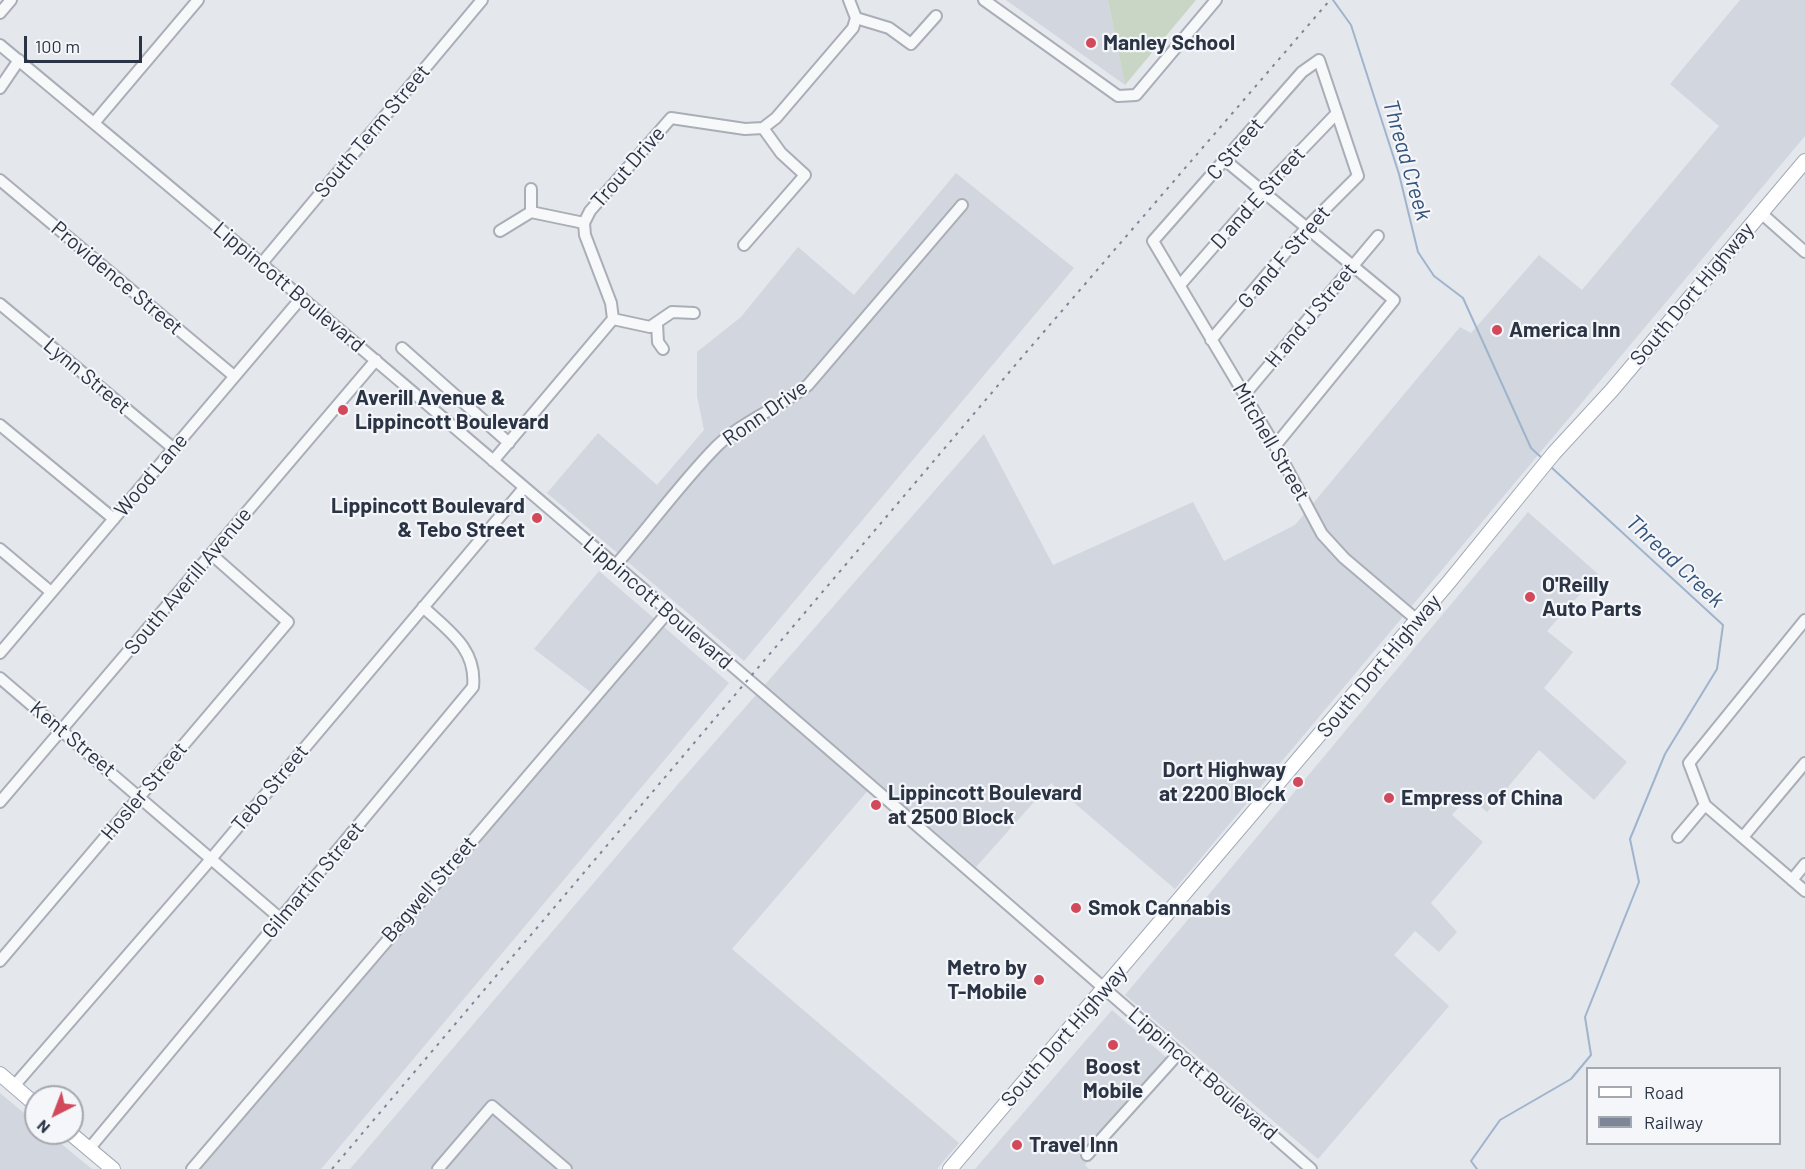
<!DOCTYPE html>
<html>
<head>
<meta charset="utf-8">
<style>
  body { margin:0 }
  #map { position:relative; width:1805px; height:1169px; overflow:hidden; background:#e4e7ec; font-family:Barlow,sans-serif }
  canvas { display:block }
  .legend { position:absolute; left:1586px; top:1067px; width:195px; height:78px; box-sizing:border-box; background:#f4f6f9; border:2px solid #a4a8b1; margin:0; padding:8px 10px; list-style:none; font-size:18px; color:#2b3445 }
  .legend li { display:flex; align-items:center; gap:12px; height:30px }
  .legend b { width:30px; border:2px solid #a4a8b1 }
  .north { position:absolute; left:24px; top:1085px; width:60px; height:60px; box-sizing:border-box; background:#f4f6f9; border:2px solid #a4a8b1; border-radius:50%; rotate:222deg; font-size:16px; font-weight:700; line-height:24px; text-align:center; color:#2b3445 }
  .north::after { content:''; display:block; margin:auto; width:21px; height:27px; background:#d1495b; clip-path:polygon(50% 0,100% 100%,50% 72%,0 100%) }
  .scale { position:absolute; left:24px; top:36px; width:118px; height:27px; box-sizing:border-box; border:3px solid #2b3445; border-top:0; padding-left:8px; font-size:18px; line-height:21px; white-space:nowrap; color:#2b3445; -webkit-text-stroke:4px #f4f6f9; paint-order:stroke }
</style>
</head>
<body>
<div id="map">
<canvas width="1805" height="1169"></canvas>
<ul class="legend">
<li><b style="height:8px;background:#fff"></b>Road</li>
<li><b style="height:8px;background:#7d8696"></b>Railway</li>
</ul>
<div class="north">N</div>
<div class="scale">100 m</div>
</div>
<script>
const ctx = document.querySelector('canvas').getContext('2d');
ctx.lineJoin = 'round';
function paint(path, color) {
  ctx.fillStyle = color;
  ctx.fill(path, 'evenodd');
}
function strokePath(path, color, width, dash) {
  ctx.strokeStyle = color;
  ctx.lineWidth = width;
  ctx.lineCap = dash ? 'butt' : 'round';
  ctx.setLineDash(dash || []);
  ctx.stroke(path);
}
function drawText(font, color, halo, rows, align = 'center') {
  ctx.font = font + ' Barlow,sans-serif';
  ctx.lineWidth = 4.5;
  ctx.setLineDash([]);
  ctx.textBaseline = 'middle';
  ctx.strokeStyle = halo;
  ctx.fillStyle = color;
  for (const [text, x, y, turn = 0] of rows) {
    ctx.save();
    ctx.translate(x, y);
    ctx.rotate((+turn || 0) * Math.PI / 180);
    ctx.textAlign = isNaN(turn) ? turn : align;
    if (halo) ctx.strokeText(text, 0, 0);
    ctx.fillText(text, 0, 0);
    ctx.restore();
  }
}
paint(new Path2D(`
  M 1006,0 L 1108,0 L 1125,85 Z
  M 1740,0 L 1805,0 L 1805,136 L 1175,889 L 1051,783 L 976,867 L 876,781 L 732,949 L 959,1143 L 937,1169 L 350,1169 L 672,791 L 984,434 L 1053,565 L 1193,502 L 1224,561 L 1295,525 L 1460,327 L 1471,333 L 1539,255 L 1582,290 L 1719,126 L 1670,84 Z
  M 956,173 L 1074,268 L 744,661 L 547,493 L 598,433 L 657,485 L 704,430 L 697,396 L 697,352 L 741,317 L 798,247 L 854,295 Z
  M 1528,512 L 1598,574 L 1547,631 L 1573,652 L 1544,688 L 1627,762 L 1594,800 L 1539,750 L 1487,812 L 1468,796 L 1452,815 L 1483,842 L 1431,903 L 1457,932 L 1439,952 L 1415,931 L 1394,955 L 1449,1006 L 1318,1159 L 1125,995 Z
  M 599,571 L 729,683 L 321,1169 L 201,1169 L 601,700 L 534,649 Z
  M 1112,1010 L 1175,1065 L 1085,1165 L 1089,1169 L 975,1169 Z
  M 0,1093 L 36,1123 L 36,1133 L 48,1133 L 92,1169 L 0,1169 Z`), '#d2d6de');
paint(new Path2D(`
  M 1108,0 L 1196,0 L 1125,85 Z`), '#c9d6c5');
strokePath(new Path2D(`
  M 1333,0 L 1351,25 L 1399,174 L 1418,252 L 1434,276 L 1463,298 L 1531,448 L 1543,459
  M 1477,1169 L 1471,1161 L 1500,1120 L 1571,1079 L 1591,1055 L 1585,1017 L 1639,882 L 1630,839 L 1665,754 L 1717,669 L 1723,625 L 1551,467`), '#9fb4cc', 2);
const minor = new Path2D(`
  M 984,0 L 1118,96 L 1136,95 L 1216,0
  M 0,13 L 11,0
  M 856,18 L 889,28 L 911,44 L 936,16
  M 0,45 C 443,413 878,790 1311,1169
  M 0,88 L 19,60
  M 94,123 L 198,0
  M 1226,161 L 1394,300 L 1275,446
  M 0,180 L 234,376
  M 531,189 L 531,212
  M 531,212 L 584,223
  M 1761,213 L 1805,252
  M 500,231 L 531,212
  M 744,245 L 805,175 L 781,153 L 763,128
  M 262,263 L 482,0
  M 1180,285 L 1263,190 L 1337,113
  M 0,304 L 173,448
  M 613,319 L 650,327 L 672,312 L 694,313
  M 657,324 L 658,342 L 663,349
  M 1211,340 L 1308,226 L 1358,176 L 1319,60 L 1302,72 L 1153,241 L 1275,446 L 1322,534 L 1344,558 L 1417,620
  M 402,348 L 509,443
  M 1245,394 L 1378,236
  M 0,425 L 114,519
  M 493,461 L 613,319 L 611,303 L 585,235 L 584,223 L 590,211 L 671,118 L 745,129 L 763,128 L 776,118 L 853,28 L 856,18 L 849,0
  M 0,549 L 51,592
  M 615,566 C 649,527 680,484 716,447 C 741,422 779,408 808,385 L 962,205
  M 1805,620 L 1689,763 L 1705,805 L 1805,891
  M 0,653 L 302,297
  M 0,678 L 281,919
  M 0,802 L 376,360
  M 1678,837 L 1705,805
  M 1743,837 L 1805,763
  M 1792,880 L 1805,864
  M 0,961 L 288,622 L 211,554
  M 14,1086 L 205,866 L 524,488
  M 89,1149 L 473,687 C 477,649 449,631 423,607
  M 1087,1155 L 1179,1053
  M 192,1169 L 668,612
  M 438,1169 L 492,1106 L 566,1169`);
const major = new Path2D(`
  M 0,1074 L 36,1105
  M 70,1133 L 113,1169
  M 950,1169 L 1449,582 L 1554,453 L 1612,390 L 1805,161`);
strokePath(minor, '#a9aeb7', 14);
strokePath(major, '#a3abb8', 16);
strokePath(minor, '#f7f8fa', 10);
strokePath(major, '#fff', 14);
strokePath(new Path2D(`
  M 332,1169 L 1023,356 L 1330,0`), '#7d8696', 2, [3, 6]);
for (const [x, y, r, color] of [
  [1091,43,6,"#d1495b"],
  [1497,330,6,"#d1495b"],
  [343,410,6,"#d1495b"],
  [537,518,6,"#d1495b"],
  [1530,597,6,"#d1495b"],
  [1298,782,6,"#d1495b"],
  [1389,798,6,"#d1495b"],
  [876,805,6,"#d1495b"],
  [1076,908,6,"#d1495b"],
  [1039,980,6,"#d1495b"],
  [1113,1045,6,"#d1495b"],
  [1017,1145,6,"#d1495b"]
]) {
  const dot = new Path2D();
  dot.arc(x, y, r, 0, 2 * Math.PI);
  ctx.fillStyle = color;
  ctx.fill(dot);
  strokePath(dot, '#f4f6f9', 2);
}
drawText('bold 21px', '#2b3445', '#f4f6f9', [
  ["Manley School",1103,43],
  ["America Inn",1509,330],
  ["Averill Avenue &",355,398],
  ["Lippincott Boulevard",355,422],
  ["Lippincott Boulevard",525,506,"right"],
  ["& Tebo Street",525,530,"right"],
  ["O'Reilly",1542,585],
  ["Auto Parts",1542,609],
  ["Dort Highway",1286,770,"right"],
  ["at 2200 Block",1286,794,"right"],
  ["Lippincott Boulevard",888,793],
  ["at 2500 Block",888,817],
  ["Empress of China",1401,798],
  ["Smok Cannabis",1088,908],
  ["Metro by",1027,968,"right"],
  ["T-Mobile",1027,992,"right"],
  ["Boost",1113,1067,"center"],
  ["Mobile",1113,1091,"center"],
  ["Travel Inn",1029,1145]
], 'left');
drawText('21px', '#2b3445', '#f4f6f9', [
  ["South Term Street",372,131,-50],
  ["C Street",1235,149,-49],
  ["Trout Drive",628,167,-49],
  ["D and E Street",1258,198,-48],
  ["G and F Street",1284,257,-49],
  ["Providence Street",117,278,40],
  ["Lippincott Boulevard",289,287,40],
  ["South Dort Highway",1692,294,-50],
  ["H and J Street",1311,315,-50],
  ["Lynn Street",87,376,40],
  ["Ronn Drive",765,413,-35],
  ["Mitchell Street",1271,442,60],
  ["Wood Lane",151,475,-50],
  ["South Averill Avenue",188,581,-50],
  ["Lippincott Boulevard",658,603,41],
  ["South Dort Highway",1379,666,-50],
  ["Kent Street",73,739,40],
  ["Tebo Street",270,788,-50],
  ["Hosler Street",144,791,-50],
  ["Gilmartin Street",313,880,-50],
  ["Bagwell Street",429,889,-49],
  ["South Dort Highway",1064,1036,-49],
  ["Lippincott Boulevard",1203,1074,41]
]);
drawText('italic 22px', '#34527a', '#f4f6f9', [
  ["Thread Creek",1407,160,74],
  ["Thread Creek",1675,561,43]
]);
</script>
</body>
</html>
